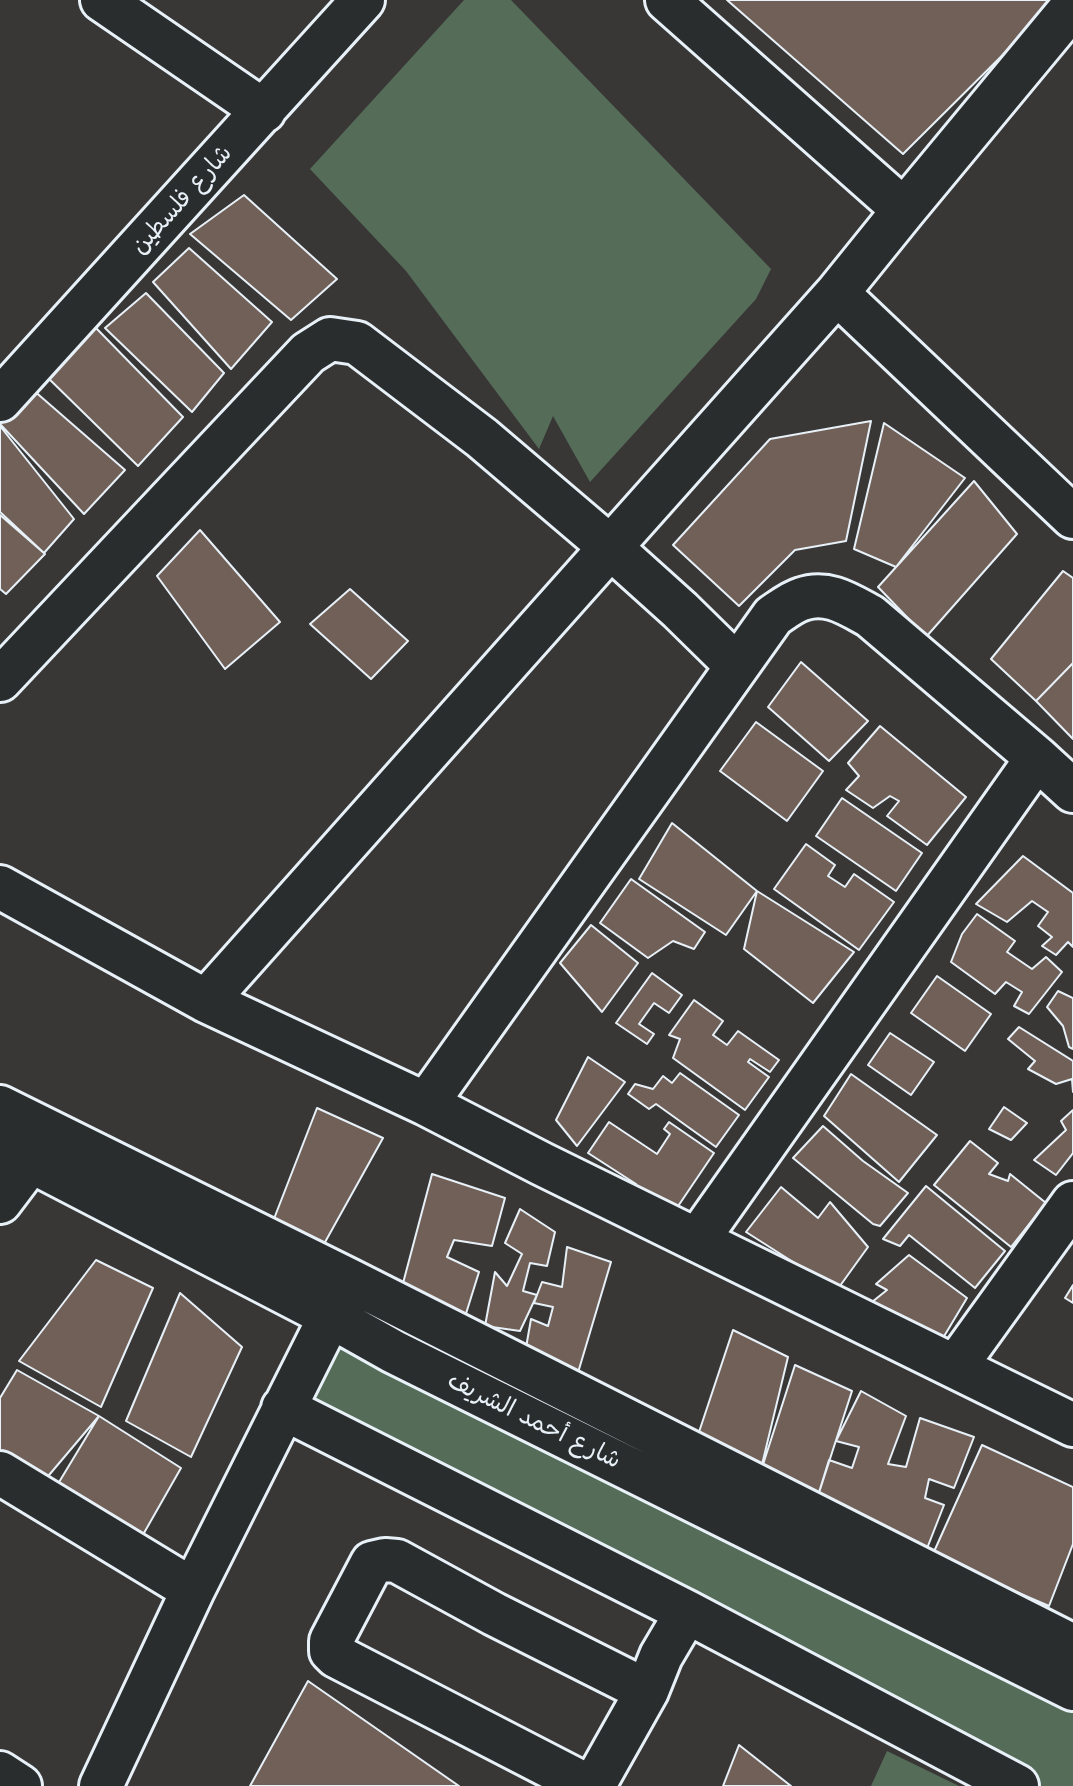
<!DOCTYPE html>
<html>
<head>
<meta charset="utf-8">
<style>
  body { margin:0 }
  canvas { display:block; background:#383736 }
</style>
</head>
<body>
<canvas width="1073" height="1786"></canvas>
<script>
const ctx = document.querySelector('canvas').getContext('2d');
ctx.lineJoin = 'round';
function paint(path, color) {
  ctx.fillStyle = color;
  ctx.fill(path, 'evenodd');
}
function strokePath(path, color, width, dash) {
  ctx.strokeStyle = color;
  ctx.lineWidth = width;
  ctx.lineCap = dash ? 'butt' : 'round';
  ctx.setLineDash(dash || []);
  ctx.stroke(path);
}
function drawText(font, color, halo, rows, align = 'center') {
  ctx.font = font + ' "Playpen Sans","Playpen Sans Arabic",sans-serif';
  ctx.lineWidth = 8;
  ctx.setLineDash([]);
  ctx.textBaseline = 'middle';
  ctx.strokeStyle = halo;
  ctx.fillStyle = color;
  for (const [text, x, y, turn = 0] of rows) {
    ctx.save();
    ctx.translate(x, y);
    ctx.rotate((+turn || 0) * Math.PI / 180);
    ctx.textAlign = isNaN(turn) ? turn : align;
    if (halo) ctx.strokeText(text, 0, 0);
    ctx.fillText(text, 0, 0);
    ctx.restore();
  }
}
paint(new Path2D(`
  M 464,0 L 511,0 L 771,269 L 756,299 L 590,482 L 553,416 L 539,449 L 406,271 L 310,169 Z
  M 330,1316 L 1073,1689 L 1073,1786 L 1017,1786 L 283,1408 Z
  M 887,1751 L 959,1786 L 871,1786 Z`), '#556c58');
const building = new Path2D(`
  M 727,0 L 1058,0 L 903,154 Z
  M 244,195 L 337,279 L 291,320 L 190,234 Z
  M 189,248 L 272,322 L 231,369 L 153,282 Z
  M 146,293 L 224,373 L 192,412 L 105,328 Z
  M 96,328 L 183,417 L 138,466 L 42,372 Z
  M 32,389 L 125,470 L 84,514 L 0,424 L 0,414 Z
  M 871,421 L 846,541 L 795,550 L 739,606 L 673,545 L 770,439 Z
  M 884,423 L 965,478 L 896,567 L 854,549 Z
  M 0,426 L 74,519 L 44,553 L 0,512 Z
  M 974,481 L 1017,534 L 926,637 L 878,587 Z
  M 0,515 L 45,554 L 6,594 L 0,589 Z
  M 200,530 L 280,622 L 225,669 L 157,576 Z
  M 1063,571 L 1073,578 L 1073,663 L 1036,701 L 991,659 Z
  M 350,589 L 408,641 L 371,679 L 310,624 Z
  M 801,662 L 868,721 L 829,761 L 768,707 Z
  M 1073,663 L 1073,739 L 1036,701 Z
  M 756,722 L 823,771 L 787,821 L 720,771 Z
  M 880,726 L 966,797 L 927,845 L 887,816 L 899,801 L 890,796 L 873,808 L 846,790 L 859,776 L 848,763 Z
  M 842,798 L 922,853 L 896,891 L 816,836 Z
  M 672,823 L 757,891 L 726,935 L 639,879 Z
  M 806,844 L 835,865 L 828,876 L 845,887 L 854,874 L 894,902 L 859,950 L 774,889 Z
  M 1023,856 L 1073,893 L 1073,947 L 1068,942 L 1056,955 L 1042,946 L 1052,937 L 1038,926 L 1048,912 L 1032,901 L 1007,922 L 976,904 Z
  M 631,879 L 705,932 L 694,949 L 673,941 L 648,958 L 600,923 Z
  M 757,891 L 854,952 L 813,1003 L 744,949 Z
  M 977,914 L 1015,941 L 1007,952 L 1032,969 L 1046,957 L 1062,972 L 1029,1014 L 1014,1006 L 1022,992 L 1006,982 L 995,994 L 951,962 L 962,934 Z
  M 591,925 L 638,963 L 602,1012 L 560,963 Z
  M 652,973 L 682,995 L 669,1013 L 654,1003 L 639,1024 L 654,1034 L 647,1044 L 616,1023 Z
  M 937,976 L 991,1014 L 965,1051 L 911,1013 Z
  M 1058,991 L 1073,998 L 1073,1049 L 1069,1047 L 1063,1026 L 1047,1007 Z
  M 694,1000 L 723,1021 L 713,1035 L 727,1045 L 738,1031 L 779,1060 L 770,1072 L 750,1059 L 748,1062 L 769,1077 L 745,1110 L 673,1058 L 680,1039 L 669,1035 Z
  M 1019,1027 L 1073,1061 L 1073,1092 L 1072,1079 L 1056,1084 L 1028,1069 L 1035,1061 L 1008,1039 Z
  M 890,1033 L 934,1062 L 911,1095 L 868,1065 Z
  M 588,1057 L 625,1082 L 577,1146 L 556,1120 Z
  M 680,1073 L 739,1115 L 716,1147 L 656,1104 L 649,1109 L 628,1094 L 635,1084 L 653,1089 L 663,1076 L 672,1083 Z
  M 851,1074 L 937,1135 L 899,1182 L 824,1116 Z
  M 1004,1107 L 1027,1123 L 1011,1140 L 989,1129 Z
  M 317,1108 L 383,1138 L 324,1244 L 270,1229 Z
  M 1073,1110 L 1073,1153 L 1056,1175 L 1034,1160 L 1066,1130 L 1061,1121 Z
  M 609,1122 L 657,1154 L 670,1134 L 664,1129 L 669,1122 L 714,1153 L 668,1221 L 629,1194 L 636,1184 L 588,1153 Z
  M 823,1126 L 863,1161 L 908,1193 L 880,1226 L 873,1224 L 793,1158 Z
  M 970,1141 L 998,1163 L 989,1174 L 1008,1181 L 1010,1174 L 1046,1203 L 1011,1247 L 934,1185 Z
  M 432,1174 L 505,1198 L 492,1246 L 454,1240 L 447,1257 L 479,1272 L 464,1320 L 402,1287 Z
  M 926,1186 L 1005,1251 L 975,1288 L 909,1235 L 900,1246 L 883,1239 Z
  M 781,1187 L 818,1218 L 830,1202 L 868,1247 L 837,1290 L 746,1232 Z
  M 520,1209 L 555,1232 L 547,1266 L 530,1263 L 523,1291 L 537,1295 L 520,1331 L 485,1326 L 495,1272 L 507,1286 L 522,1254 L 505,1243 Z
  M 567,1247 L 611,1262 L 577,1376 L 524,1359 L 531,1319 L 548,1326 L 553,1307 L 534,1303 L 537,1295 L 542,1282 L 562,1287 Z
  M 909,1255 L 967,1298 L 940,1343 L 912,1323 L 910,1332 L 862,1310 L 887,1290 L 876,1284 Z
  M 96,1260 L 153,1288 L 101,1407 L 19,1361 Z
  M 1073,1285 L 1073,1303 L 1065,1298 Z
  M 180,1293 L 242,1347 L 191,1457 L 126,1421 Z
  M 733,1330 L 788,1357 L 759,1477 L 696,1441 Z
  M 795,1365 L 852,1391 L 816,1502 L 759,1477 Z
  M 17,1370 L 99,1416 L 33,1494 L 0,1473 L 0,1398 Z
  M 861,1391 L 906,1416 L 888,1464 L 906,1467 L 920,1418 L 974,1437 L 954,1488 L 929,1479 L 925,1498 L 944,1505 L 926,1551 L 816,1502 L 829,1460 L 852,1468 L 859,1447 L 836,1441 Z
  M 99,1416 L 181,1468 L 136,1547 L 47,1502 Z
  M 982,1445 L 1073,1487 L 1073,1544 L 1049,1606 L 932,1556 Z
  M 308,1681 L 459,1786 L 250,1786 Z
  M 739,1745 L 791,1786 L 723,1786 Z`);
paint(building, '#716058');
strokePath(building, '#e8f1f8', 2);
const minor = new Path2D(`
  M 102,0 L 264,111
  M 667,0 L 904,210
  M 1073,6 L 904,210 L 837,293 L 1073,517
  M 0,400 L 363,0
  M 0,680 L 308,353 L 330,339 L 357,343 L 482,438 L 610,547 L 680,610 L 737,666
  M 0,887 L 206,1001 L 426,1104 L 542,1164 L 1073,1425
  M 206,1001 L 837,293
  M 426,1104 L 773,616 C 782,610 792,602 802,599 C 827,590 848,604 870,616 L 1037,758 L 1073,791
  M 0,1107 L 349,1280 L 1073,1646
  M 0,1145 L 330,1316 L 394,1352 L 1073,1689
  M 0,1202 L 31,1161 L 42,1136
  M 698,1239 L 1037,758
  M 955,1367 L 1073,1203
  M 283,1408 L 687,1612 L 1017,1786
  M 0,1473 L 193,1590
  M 647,1691 L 494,1614 L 397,1561 L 385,1560 L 372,1563 L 331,1641 L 331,1651 L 336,1656 L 580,1782 L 591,1784 L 598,1778 L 647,1691 L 661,1656 L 687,1612
  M 0,1773 L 20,1786
  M 101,1786 L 193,1590 L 343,1291`);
strokePath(minor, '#e8f1f8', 48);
strokePath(minor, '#2a2d2e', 42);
drawText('24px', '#e8f1f8', '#2a2d2e', [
  ["شارع فلسطين",182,200,-48],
  ["شارع أحمد الشريف",534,1421,26]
]);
</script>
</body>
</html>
